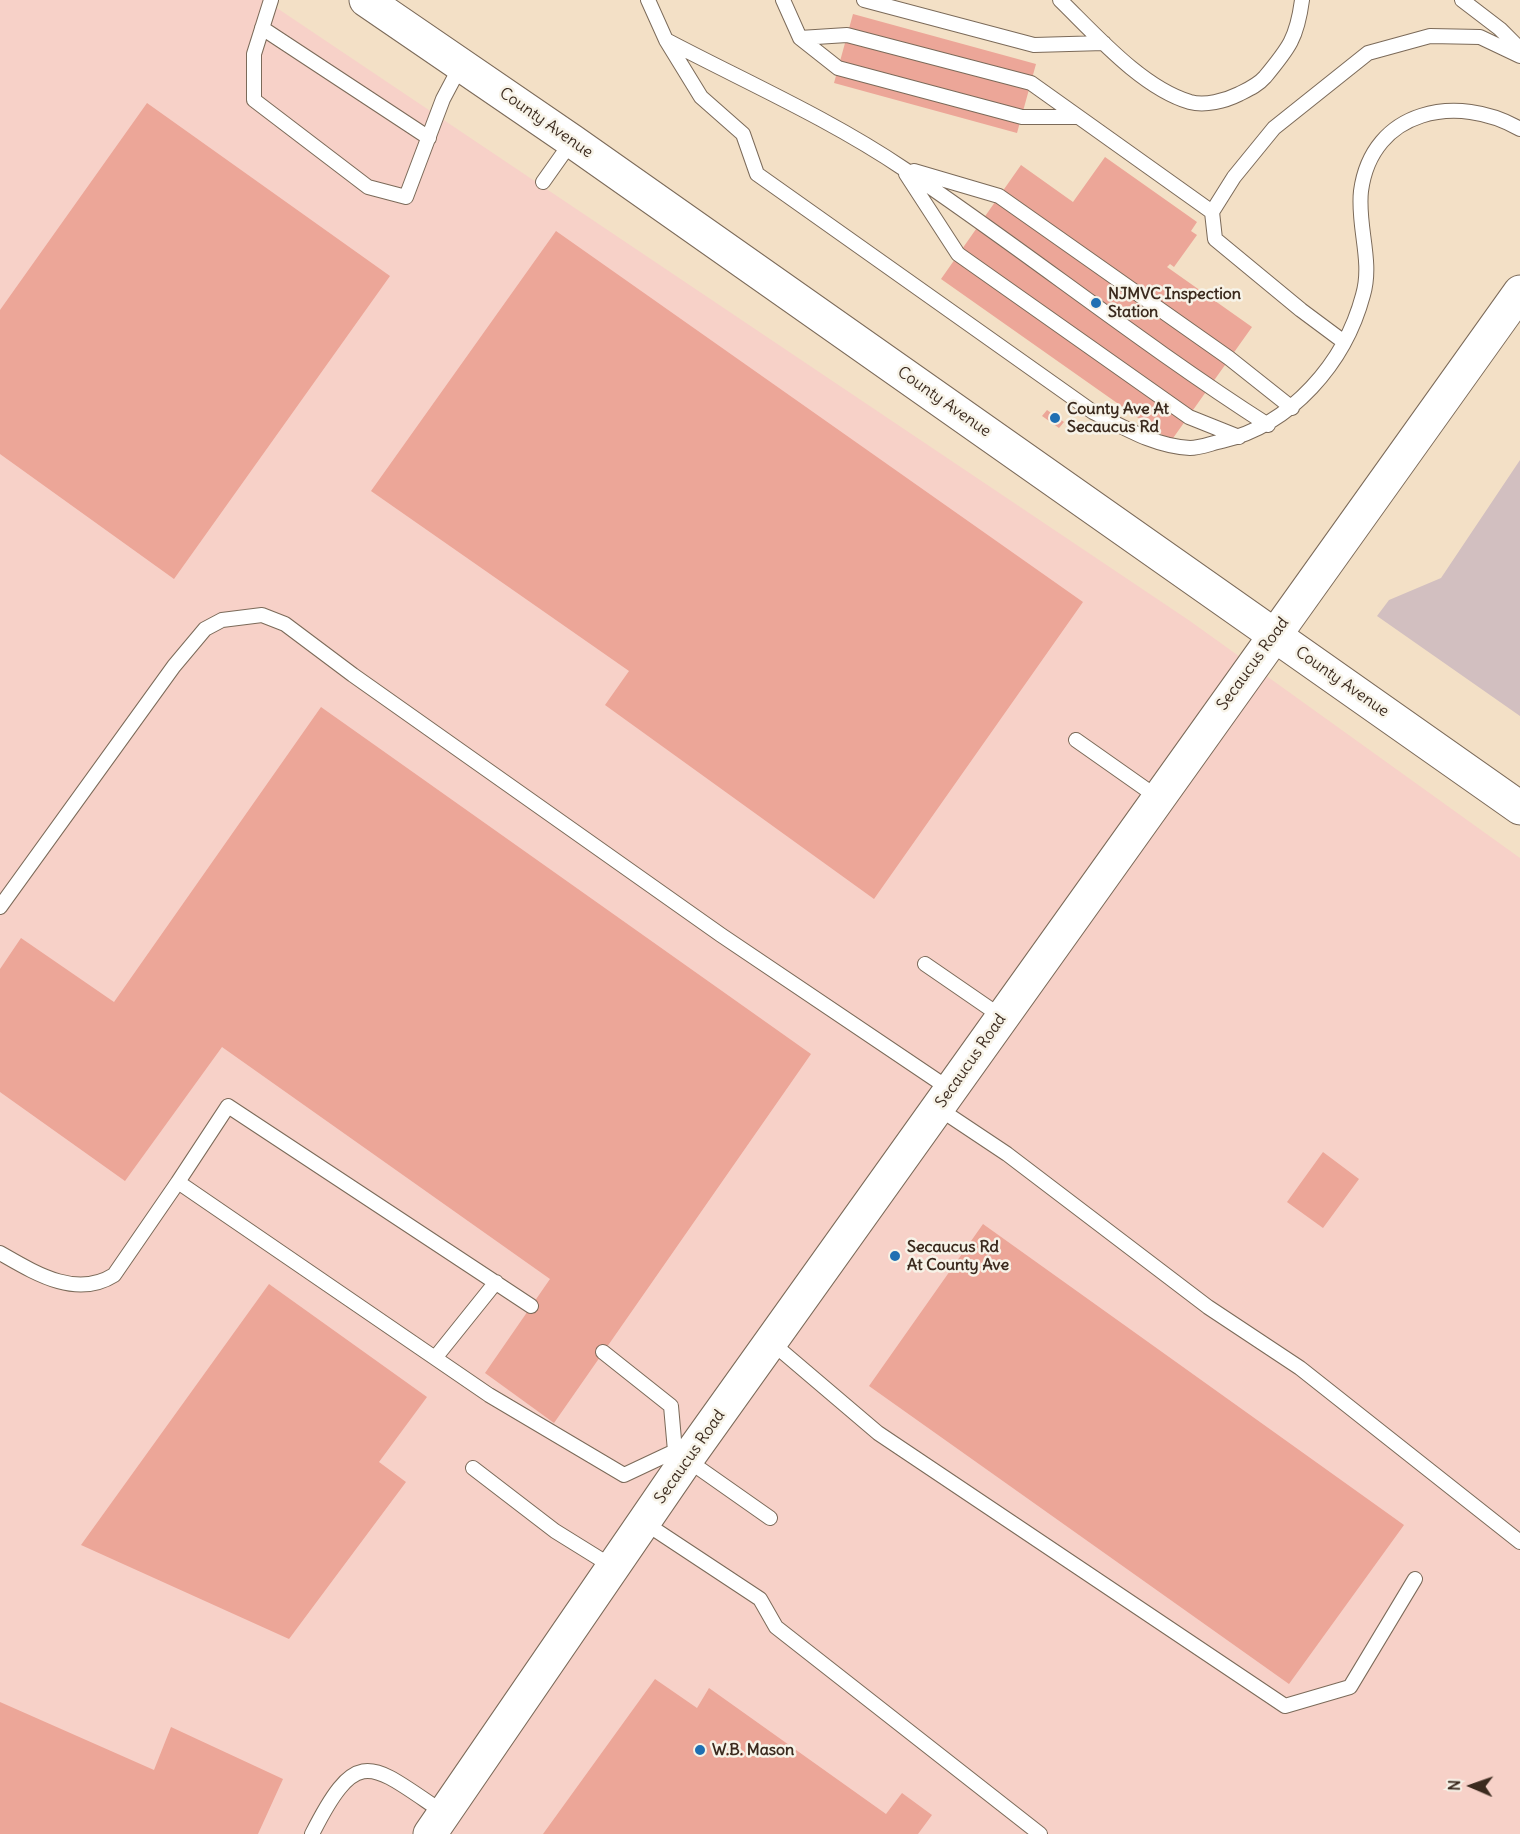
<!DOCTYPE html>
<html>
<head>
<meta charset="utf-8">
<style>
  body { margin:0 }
  #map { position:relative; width:1520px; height:1834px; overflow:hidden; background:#f3e0c6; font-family:Delius,sans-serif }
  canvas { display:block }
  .north { position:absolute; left:1442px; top:1756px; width:60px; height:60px; -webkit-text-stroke:4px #f7f3e8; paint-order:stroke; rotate:272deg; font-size:16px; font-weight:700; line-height:24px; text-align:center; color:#3b2a1e }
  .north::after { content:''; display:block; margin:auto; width:21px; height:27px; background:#3b2a1e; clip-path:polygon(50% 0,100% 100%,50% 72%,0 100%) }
</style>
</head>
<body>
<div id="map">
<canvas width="1520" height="1834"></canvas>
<div class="north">N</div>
</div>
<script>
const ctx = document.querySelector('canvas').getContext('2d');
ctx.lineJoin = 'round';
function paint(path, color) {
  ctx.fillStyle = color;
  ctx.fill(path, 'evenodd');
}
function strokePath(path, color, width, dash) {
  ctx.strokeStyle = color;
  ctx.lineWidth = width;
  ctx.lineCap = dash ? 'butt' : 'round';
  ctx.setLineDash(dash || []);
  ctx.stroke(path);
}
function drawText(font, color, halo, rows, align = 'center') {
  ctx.font = font + ' Delius,sans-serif';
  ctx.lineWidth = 5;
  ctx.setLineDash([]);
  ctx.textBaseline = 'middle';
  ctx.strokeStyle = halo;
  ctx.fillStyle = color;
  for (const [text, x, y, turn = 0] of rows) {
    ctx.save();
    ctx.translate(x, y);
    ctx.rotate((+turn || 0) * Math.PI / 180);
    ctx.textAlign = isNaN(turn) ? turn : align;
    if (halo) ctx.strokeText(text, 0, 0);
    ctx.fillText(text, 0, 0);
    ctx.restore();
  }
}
paint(new Path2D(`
  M 0,0 L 265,0 L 1190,621 L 1520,858 L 1520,1834 L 0,1834 Z`), '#f7d1c8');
paint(new Path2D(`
  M 1520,460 L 1520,716 L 1377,616 L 1389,600 L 1441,578 Z`), '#d2bfc0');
paint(new Path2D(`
  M 853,14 L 1036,64 L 1017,133 L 834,83 Z
  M 147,103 L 390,276 L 174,579 L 0,454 L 0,310 Z
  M 1105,157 L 1197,222 L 1191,231 L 1197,235 L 1174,267 L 1170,264 L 1167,267 L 1252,327 L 1171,441 L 941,279 L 1021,165 L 1073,202 Z
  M 556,231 L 1083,602 L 874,899 L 605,705 L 629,671 L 371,491 Z
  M 1047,410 L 1064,422 L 1059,428 L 1042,416 Z
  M 321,707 L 811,1054 L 554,1423 L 485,1373 L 550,1279 L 222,1047 L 125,1181 L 0,1092 L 0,969 L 21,938 L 114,1002 Z
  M 1323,1152 L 1359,1179 L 1323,1228 L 1287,1202 Z
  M 983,1224 L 1404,1525 L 1289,1684 L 869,1386 Z
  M 269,1284 L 427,1397 L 379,1462 L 406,1482 L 289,1639 L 81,1545 Z
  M 655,1679 L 697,1708 L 709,1688 L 886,1814 L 902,1793 L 932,1815 L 918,1834 L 543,1834 Z
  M 0,1702 L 154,1770 L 171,1727 L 283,1779 L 258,1834 L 0,1834 Z`), '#eca698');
const lane = new Path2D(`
  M 271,0 L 254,54 L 254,100 L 368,187 L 406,197 L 443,99 L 461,65
  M 648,0 L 666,40 L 701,97 L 743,134 L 757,174 L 1093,412 C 1125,428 1154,446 1190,448 C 1200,448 1212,443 1222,441 C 1291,425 1345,363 1363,295 C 1373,261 1357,226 1361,191 C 1372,109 1458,93 1520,129
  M 783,0 L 800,38 L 838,68 L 1022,117 L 1076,117
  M 864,0 L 1034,45 L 1104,43
  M 1060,0 C 1095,34 1142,88 1190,102 C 1205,106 1225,101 1239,94 C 1249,89 1258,85 1265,77 C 1289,48 1297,38 1302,0
  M 1462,0 L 1500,29 L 1520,49
  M 262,28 L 429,138
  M 800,38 L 847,35 L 1031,83 L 1212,212
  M 668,41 C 746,82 830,119 904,169 C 1027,252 1143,345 1268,425
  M 914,171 L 999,196 L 1229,358 L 1292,408
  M 906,174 L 958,254 L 1189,417 L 1239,437
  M 543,182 L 572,141
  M 1344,342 L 1301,310 L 1215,239 L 1212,212 L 1234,177 L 1274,128 L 1368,53 L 1430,36 L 1480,37 L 1520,56
  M 1076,740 L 1157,797
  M 0,907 L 174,666 L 205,629 L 222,620 L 262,615 L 285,624 L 353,675 L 721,935 L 951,1090
  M 925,964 L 1002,1017
  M 938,1108 L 1007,1154 L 1208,1307 L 1300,1368 L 1520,1542
  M 0,1253 C 35,1273 76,1299 114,1275 L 178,1182
  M 531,1306 L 228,1106 L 178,1182 L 489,1395 L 624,1475 L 675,1451
  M 771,1342 L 878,1433 L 1285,1706 L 1350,1687 L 1415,1579
  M 603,1352 L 671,1406 L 675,1451
  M 435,1358 L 496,1282
  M 686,1459 L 770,1518
  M 473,1468 L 555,1531 L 613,1567
  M 645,1523 L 760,1599 L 776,1627 L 1040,1834
  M 312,1834 C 358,1743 371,1764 444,1813`);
const secondary = new Path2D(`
  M 366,0 L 572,141 L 1520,808
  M 430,1834 L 687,1459 L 1520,292`);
strokePath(lane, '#7b6a59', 16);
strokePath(secondary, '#7b6a59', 35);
strokePath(lane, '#fff', 14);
strokePath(secondary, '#fff', 33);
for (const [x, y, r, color] of [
  [1096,303,6,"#1f6fb2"],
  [1055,418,6,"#1f6fb2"],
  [895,1256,6,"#1f6fb2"],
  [700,1750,6,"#1f6fb2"]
]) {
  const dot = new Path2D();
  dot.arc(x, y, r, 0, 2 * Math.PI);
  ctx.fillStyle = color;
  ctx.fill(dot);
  strokePath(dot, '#f7f3e8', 2);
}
drawText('16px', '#3b2a1e', '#f7f3e8', [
  ["County Avenue",546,123,35],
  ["County Avenue",944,402,35],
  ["Secaucus Road",1253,664,-54],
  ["County Avenue",1342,682,35],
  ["Secaucus Road",971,1061,-55],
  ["Secaucus Road",690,1457,-55]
]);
drawText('bold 16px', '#3b2a1e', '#f7f3e8', [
  ["NJMVC Inspection",1108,294],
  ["Station",1108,312],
  ["County Ave At",1067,409],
  ["Secaucus Rd",1067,427],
  ["Secaucus Rd",907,1247],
  ["At County Ave",907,1265],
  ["W.B. Mason",712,1750]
], 'left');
</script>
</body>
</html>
